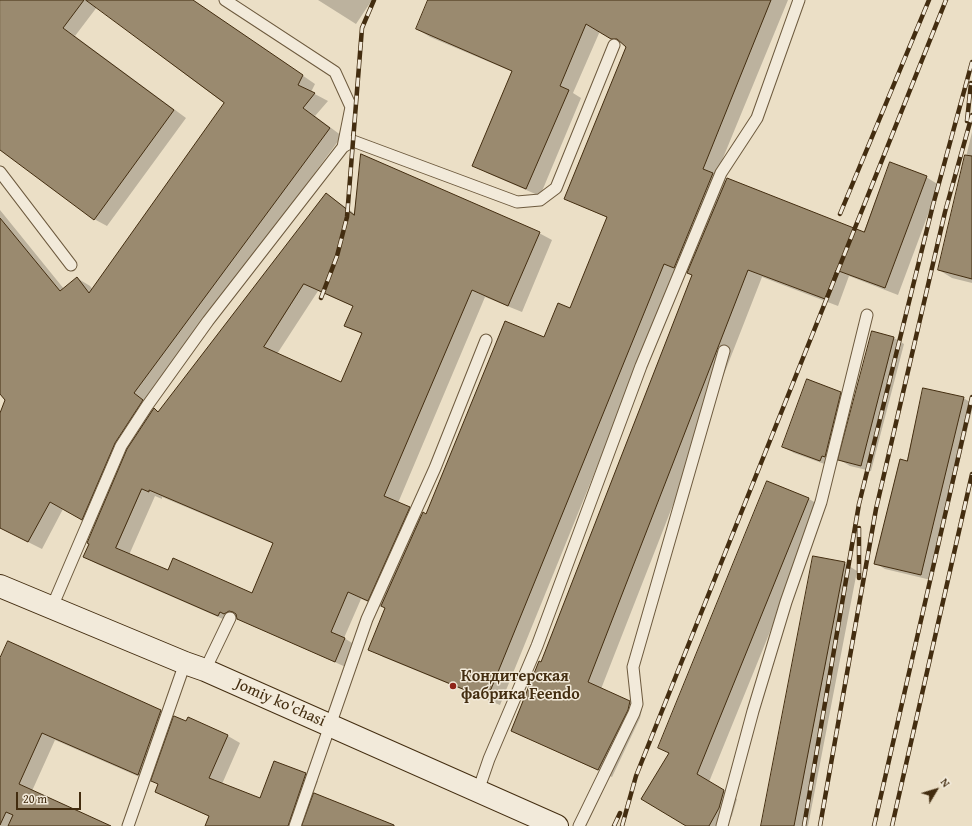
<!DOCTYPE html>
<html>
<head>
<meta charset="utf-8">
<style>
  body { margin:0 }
  #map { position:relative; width:972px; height:826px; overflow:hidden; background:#ebdfc6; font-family:"Gentium Book Plus",serif }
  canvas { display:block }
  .north { position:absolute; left:916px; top:770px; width:40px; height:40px; -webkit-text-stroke:3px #f2eada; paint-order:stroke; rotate:52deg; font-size:11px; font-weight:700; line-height:16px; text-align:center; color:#432d10 }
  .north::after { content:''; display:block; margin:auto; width:14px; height:18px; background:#432d10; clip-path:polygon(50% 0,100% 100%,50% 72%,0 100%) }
  .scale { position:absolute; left:16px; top:792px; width:65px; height:18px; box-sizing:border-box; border:2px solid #432d10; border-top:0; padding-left:5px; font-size:12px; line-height:14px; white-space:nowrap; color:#432d10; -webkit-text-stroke:3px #f2eada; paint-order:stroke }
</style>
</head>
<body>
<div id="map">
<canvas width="972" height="826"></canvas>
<div class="north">N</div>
<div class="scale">20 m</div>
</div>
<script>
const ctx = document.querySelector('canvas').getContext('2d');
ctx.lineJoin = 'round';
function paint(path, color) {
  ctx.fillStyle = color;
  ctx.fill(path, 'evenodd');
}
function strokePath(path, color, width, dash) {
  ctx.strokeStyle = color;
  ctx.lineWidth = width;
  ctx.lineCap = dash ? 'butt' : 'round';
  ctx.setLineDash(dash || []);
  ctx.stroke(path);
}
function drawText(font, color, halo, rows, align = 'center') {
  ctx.font = font + ' "Gentium Book Plus",serif';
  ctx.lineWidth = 3;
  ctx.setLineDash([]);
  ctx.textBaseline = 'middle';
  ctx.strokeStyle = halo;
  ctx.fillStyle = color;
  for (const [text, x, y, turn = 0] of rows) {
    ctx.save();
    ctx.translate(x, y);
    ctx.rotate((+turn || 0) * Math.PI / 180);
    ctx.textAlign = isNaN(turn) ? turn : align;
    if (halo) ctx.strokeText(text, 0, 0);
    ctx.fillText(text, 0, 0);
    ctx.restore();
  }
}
paint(new Path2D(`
  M 0,0 L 193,0 L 315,84 L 311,92 L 328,101 L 315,116 L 342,136 L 146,401 L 159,412 L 327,194 L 355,214 L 539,233 L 552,240 L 522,312 L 485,297 L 398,503 L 422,515 L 427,515 L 544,339 L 571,309 L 608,218 L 565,199 L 627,46 L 600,31 L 573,93 L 581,98 L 540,196 L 487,173 L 473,165 L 513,72 L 430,37 L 417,29 L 429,0 L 788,0 L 716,175 L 726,181 L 865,233 L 926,177 L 939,185 L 898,295 L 849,276 L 838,306 L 762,277 L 601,689 L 642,709 L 640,718 L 612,777 L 512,731 L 542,664 L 693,275 L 677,270 L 500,705 L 383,657 L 370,649 L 386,608 L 382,606 L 381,607 L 361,599 L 344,638 L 357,646 L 348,668 L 240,620 L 233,619 L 232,623 L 97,564 L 84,557 L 95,527 L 63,509 L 42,549 L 0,528 L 0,415 L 7,400 L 0,392 L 0,210 L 64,289 L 77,278 L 90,286 L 93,290 L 225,103 L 97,7 L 75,36 L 186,118 L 107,226 L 94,219 L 0,149 ZM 318,291 L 354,307 L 346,325 L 363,335 L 342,384 L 277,354 ZM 155,496 L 162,499 L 162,497 L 274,544 L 252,594 L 168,572 L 129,555 Z
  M 318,0 L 372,0 L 356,24 Z
  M 972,132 L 972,283 L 952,278 L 939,270 Z
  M 894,338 L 904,344 L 871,471 L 850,466 L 840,460 Z
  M 840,393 L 851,399 L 830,466 L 794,453 L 783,447 Z
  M 963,398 L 972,403 L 972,410 L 931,580 L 885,569 L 875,563 L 907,462 Z
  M 768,482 L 809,499 L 821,506 L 709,782 L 737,799 L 732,816 L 726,826 L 688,826 L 670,753 L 660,748 Z
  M 844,563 L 857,571 L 808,826 L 762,826 Z
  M 0,660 L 161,711 L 174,719 L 228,736 L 240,743 L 222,784 L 261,800 L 306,774 L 318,781 L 313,794 L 395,826 L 206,826 L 210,817 L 156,791 L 159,784 L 152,780 L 151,782 L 55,740 L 32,791 L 109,826 L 0,826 Z`), '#0003');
const building = new Path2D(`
  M 0,0 L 84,0 L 63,28 L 174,110 L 94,220 L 0,150 Z
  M 86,0 L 193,0 L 303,75 L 298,85 L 315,93 L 303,108 L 330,128 L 134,393 L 143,400 L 115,443 L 82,520 L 50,502 L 28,542 L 0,528 L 0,413 L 5,400 L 0,394 L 0,218 L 60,291 L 77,277 L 89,293 L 224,103 Z
  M 428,0 L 771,0 L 703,169 L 713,173 L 674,268 L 664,264 L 487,699 L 368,650 L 385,608 L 381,606 L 423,512 L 426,514 L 505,321 L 544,337 L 558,303 L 570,308 L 607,217 L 564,199 L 626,47 L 617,39 L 611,39 L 586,24 L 560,86 L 569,90 L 526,189 L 472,166 L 512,71 L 416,29 Z
  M 361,154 L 540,232 L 508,306 L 472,290 L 384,496 L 410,507 L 368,601 L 348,592 L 331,632 L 345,638 L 335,662 L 237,619 L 236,614 L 233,612 L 229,611 L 224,614 L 220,612 L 218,616 L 83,557 L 89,544 L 87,543 L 127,449 L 154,408 L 158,412 L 326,193 L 354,215 ZM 304,284 L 353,306 L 344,326 L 362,333 L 341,382 L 264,347 ZM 142,489 L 149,492 L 149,490 L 273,543 L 252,593 L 173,558 L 168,570 L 116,548 Z
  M 965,155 L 972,156 L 972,279 L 938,270 Z
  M 890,162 L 927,176 L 885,288 L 836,270 L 825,299 L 748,270 L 588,682 L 630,701 L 628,710 L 598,770 L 511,731 L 539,661 L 541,662 L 692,275 L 687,273 L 727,178 L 864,232 Z
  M 872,331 L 894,337 L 861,466 L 838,460 Z
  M 807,379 L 841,392 L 825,457 L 822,456 L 820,461 L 782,447 Z
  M 923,388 L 964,397 L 921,575 L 874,564 L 900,459 L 907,461 Z
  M 767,481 L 809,498 L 697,774 L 724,790 L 719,808 L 709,826 L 686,826 L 641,799 L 669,753 L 658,748 Z
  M 813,556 L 845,562 L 794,826 L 761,826 Z
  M 8,641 L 161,710 L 138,775 L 42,733 L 19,784 L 111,826 L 8,826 L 13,815 L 6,812 L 0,825 L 0,658 Z
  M 174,716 L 186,721 L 188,717 L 228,735 L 209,778 L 260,798 L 274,761 L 306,773 L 288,826 L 205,826 L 209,816 L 155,792 L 158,784 L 151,781 Z
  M 314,793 L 394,825 L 394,826 L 302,826 Z`);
paint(building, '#9a8a6f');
strokePath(building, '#432d10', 1);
const lane = new Path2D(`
  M 343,147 L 353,141 L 517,202 L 540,200 L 556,188 L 614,45
  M 0,172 L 71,265
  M 52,607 L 121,446 L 147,406 L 208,321 L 343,147 L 351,107 L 335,72 L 225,0
  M 205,670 L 230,618
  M 478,791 L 489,759 L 537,646 L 641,366 L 721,173 L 757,118 L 799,0
  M 128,826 L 185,663
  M 295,826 L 367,619 L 435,468 L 486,340
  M 579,826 L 634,713 L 637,704 L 633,667 L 724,351
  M 722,826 L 753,711 L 786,602 L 821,502 L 867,315`);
const secondary = new Path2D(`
  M 0,586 L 185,663 L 205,670 L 557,826`);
strokePath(lane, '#6d5a3e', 13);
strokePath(secondary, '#432d10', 24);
strokePath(lane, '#f2eada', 11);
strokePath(secondary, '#f2eada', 22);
const rail = new Path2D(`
  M 967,121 L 971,83
  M 840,214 L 929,0
  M 321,298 L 337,256 L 347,217 L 362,28 L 374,0
  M 859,528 L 859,578
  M 614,826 L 620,813
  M 622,826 L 636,776 L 946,0
  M 804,826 L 859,504 L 933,205 L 972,62
  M 820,826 L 876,509 L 945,212 L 972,115
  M 874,826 L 972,397
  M 892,826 L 972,474`);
strokePath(rail, '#432d10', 4.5);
strokePath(rail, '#f2eada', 3, [9]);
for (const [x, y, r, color] of [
  [453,686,4,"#8f2418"]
]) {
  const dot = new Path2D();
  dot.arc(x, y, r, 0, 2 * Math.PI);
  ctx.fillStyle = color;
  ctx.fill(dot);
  strokePath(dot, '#f2eada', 1.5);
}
drawText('bold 16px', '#432d10', '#f2eada', [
  ["Кондитерская",461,677],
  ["фабрика Feendo",461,695]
], 'left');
drawText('16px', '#432d10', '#f2eada', [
  ["Jomiy ko'chasi",280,703,24]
]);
</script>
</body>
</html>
